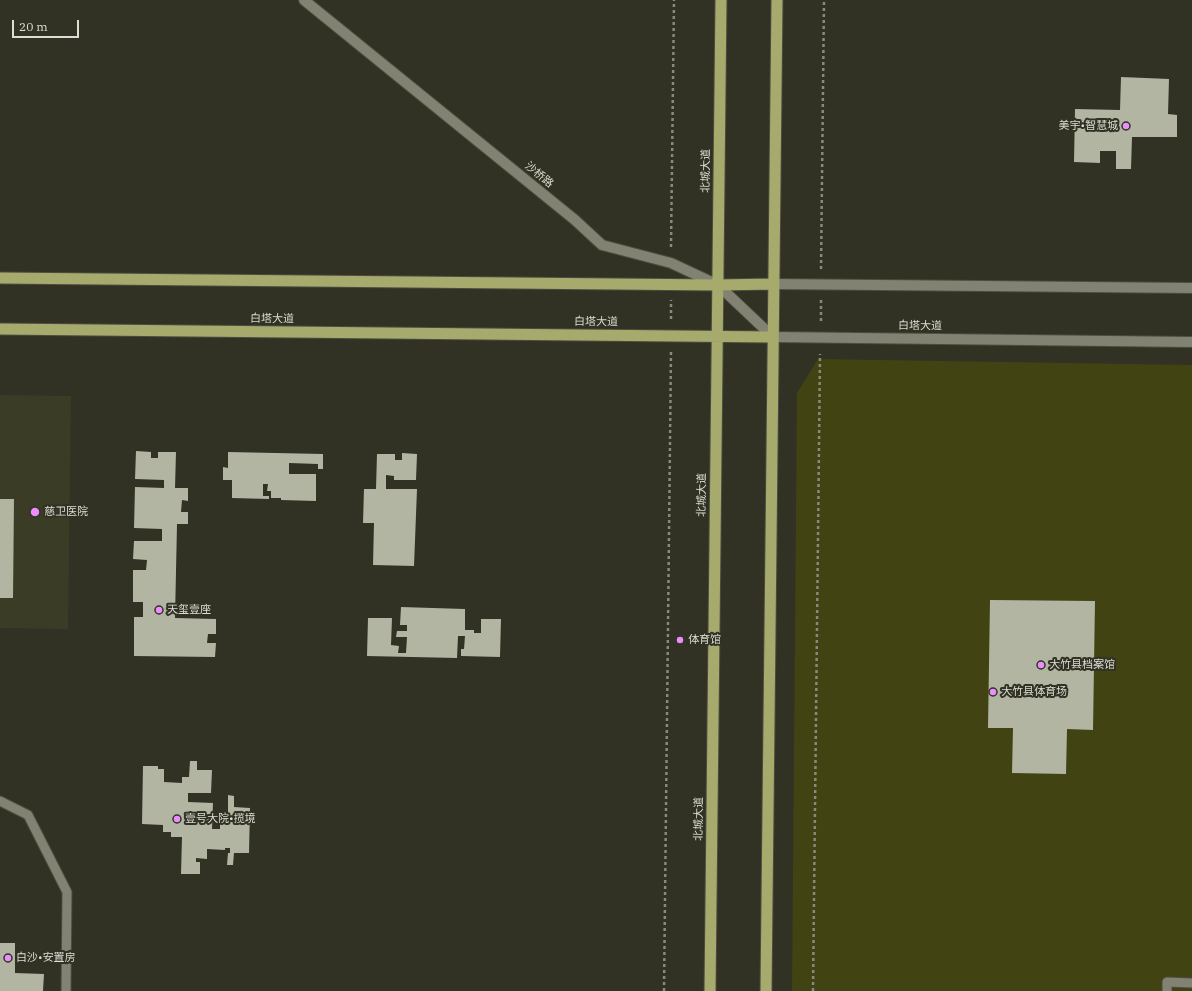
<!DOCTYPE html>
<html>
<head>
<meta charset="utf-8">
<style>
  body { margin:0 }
  #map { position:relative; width:1192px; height:991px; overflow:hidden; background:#313223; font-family:"IBM Plex Serif",serif }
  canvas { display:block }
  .scale { position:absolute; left:12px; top:20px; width:67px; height:18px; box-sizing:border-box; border:2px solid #dcddd4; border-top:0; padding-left:5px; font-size:12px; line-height:14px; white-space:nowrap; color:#dcddd4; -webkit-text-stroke:3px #313223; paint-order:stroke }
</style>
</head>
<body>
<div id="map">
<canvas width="1192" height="991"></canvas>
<div class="scale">20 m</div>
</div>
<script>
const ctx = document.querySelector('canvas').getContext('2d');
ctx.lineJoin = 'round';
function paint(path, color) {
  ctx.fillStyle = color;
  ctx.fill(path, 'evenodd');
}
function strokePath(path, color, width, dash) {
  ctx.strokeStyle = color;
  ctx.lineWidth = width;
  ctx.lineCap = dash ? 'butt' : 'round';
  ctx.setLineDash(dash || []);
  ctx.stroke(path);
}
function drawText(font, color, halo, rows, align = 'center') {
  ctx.font = font + ' "IBM Plex Serif","Noto Sans SC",serif';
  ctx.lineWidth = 4;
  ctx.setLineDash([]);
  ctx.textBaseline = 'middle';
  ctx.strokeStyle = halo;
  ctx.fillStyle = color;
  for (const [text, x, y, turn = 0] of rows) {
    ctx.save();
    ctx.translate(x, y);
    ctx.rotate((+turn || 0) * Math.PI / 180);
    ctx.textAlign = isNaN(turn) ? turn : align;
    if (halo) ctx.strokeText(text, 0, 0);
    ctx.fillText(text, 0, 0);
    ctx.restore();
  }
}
paint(new Path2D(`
  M 0,395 L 71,396 L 68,629 L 0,628 Z`), '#3a3c26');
paint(new Path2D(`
  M 818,359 L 1192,365 L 1192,991 L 792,991 L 797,393 Z`), '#414312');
paint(new Path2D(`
  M 1121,77 L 1169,79 L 1168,114 L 1177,115 L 1177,137 L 1132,137 L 1131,169 L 1116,169 L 1116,151 L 1100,151 L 1100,163 L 1074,162 L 1075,109 L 1120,110 Z
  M 136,451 L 151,452 L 151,458 L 158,458 L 158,452 L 176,452 L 175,488 L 188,488 L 188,501 L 182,500 L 181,512 L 188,512 L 188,524 L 177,524 L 175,618 L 216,619 L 216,634 L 208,634 L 207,643 L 216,643 L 215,657 L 134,656 L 134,617 L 143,617 L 143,602 L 133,602 L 133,570 L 146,570 L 147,560 L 133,559 L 134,541 L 162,541 L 162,529 L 134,528 L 135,487 L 164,488 L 164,480 L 135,479 Z
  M 228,452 L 323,454 L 323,469 L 318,469 L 318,464 L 289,463 L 289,474 L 316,474 L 316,501 L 281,500 L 281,498 L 271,498 L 271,491 L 267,491 L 268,484 L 263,484 L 263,496 L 269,496 L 269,499 L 232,498 L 232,480 L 223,480 L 223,467 L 228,468 Z
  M 402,453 L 417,454 L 416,480 L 394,480 L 394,476 L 386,475 L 386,489 L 417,489 L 414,566 L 373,565 L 374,523 L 363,523 L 364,489 L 376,489 L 377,454 L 395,454 L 395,460 L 402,460 Z
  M 0,499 L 14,499 L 13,598 L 0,598 Z
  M 990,600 L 1095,601 L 1093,730 L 1067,729 L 1066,774 L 1012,773 L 1013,728 L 988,728 Z
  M 401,607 L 465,609 L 465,630 L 474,630 L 474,633 L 481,633 L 481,619 L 501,619 L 500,657 L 461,656 L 461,649 L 464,649 L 465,636 L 458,636 L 457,658 L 367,656 L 368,618 L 392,618 L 391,645 L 399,646 L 398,653 L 406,653 L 407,637 L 396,637 L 397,631 L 407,631 L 407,625 L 400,625 Z
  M 190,761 L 197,761 L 197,770 L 212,770 L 211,793 L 188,793 L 188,802 L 213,803 L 212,829 L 220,829 L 220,813 L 228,813 L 228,795 L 234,796 L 234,807 L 250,808 L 249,853 L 234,853 L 233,865 L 227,865 L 228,853 L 230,853 L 230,848 L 225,848 L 225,850 L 207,849 L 207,859 L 196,858 L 196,862 L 200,862 L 200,874 L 181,874 L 182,837 L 171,837 L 171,832 L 163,832 L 163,825 L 142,824 L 143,766 L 158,766 L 158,769 L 164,769 L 164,782 L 182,783 L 182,777 L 189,777 Z
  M 0,943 L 15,943 L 15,973 L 44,974 L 43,991 L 0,991 Z`), '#b3b5a3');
const service = new Path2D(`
  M 0,801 L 28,815 L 67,892 L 66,991
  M 1167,991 L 1167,982 L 1192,983`);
const tertiary = new Path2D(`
  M 304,0 L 575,220 L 602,245 L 671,263 L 718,285 L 773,337`);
const secondary = new Path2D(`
  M 773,284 L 1192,288
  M 773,337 L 1192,342`);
const trunk = new Path2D(`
  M 0,278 L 718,285 L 773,284
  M 0,329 L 773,337
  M 710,991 L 721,0
  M 766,991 L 777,0`);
strokePath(service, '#4c4d40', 11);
strokePath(tertiary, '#4c4d40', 12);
strokePath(secondary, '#4c4d40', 12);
strokePath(trunk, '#4c4d40', 13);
strokePath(new Path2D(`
  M 671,247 L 674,0
  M 821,269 L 824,0
  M 671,319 L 671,300
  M 821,321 L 821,300
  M 664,991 L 671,352
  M 813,991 L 820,354`), '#898a7e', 2.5, [3, 3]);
strokePath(service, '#818271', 9);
strokePath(tertiary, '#818271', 10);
strokePath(secondary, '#818271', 10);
strokePath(trunk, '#a6aa6d', 11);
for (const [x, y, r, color] of [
  [1126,126,4,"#eb8dfc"],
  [35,512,5,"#eb8dfc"],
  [159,610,4,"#eb8dfc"],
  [680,640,4,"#eb8dfc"],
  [1041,665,4,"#eb8dfc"],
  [993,692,4,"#eb8dfc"],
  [177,819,4,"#eb8dfc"],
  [8,958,4,"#eb8dfc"]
]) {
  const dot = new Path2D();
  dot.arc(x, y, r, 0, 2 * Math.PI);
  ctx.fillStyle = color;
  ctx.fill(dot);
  strokePath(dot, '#313223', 1.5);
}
drawText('11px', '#dcddd4', '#313223', [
  ["美宇•智慧城",1118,126,"right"],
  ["慈卫医院",44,512],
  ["天玺壹座",167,610],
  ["体育馆",688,640],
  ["大竹县档案馆",1049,665],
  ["大竹县体育场",1001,692],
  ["壹号大院•揽境",185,819],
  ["白沙•安置房",16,958]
], 'left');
drawText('11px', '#dcddd4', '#313223', [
  ["北城大道",706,171,-89],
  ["沙桥路",539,175,39],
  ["白塔大道",272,319,1],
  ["白塔大道",596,322,1],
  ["白塔大道",920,326,1],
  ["北城大道",702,495,-89],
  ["北城大道",699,819,-89]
]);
</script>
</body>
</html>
